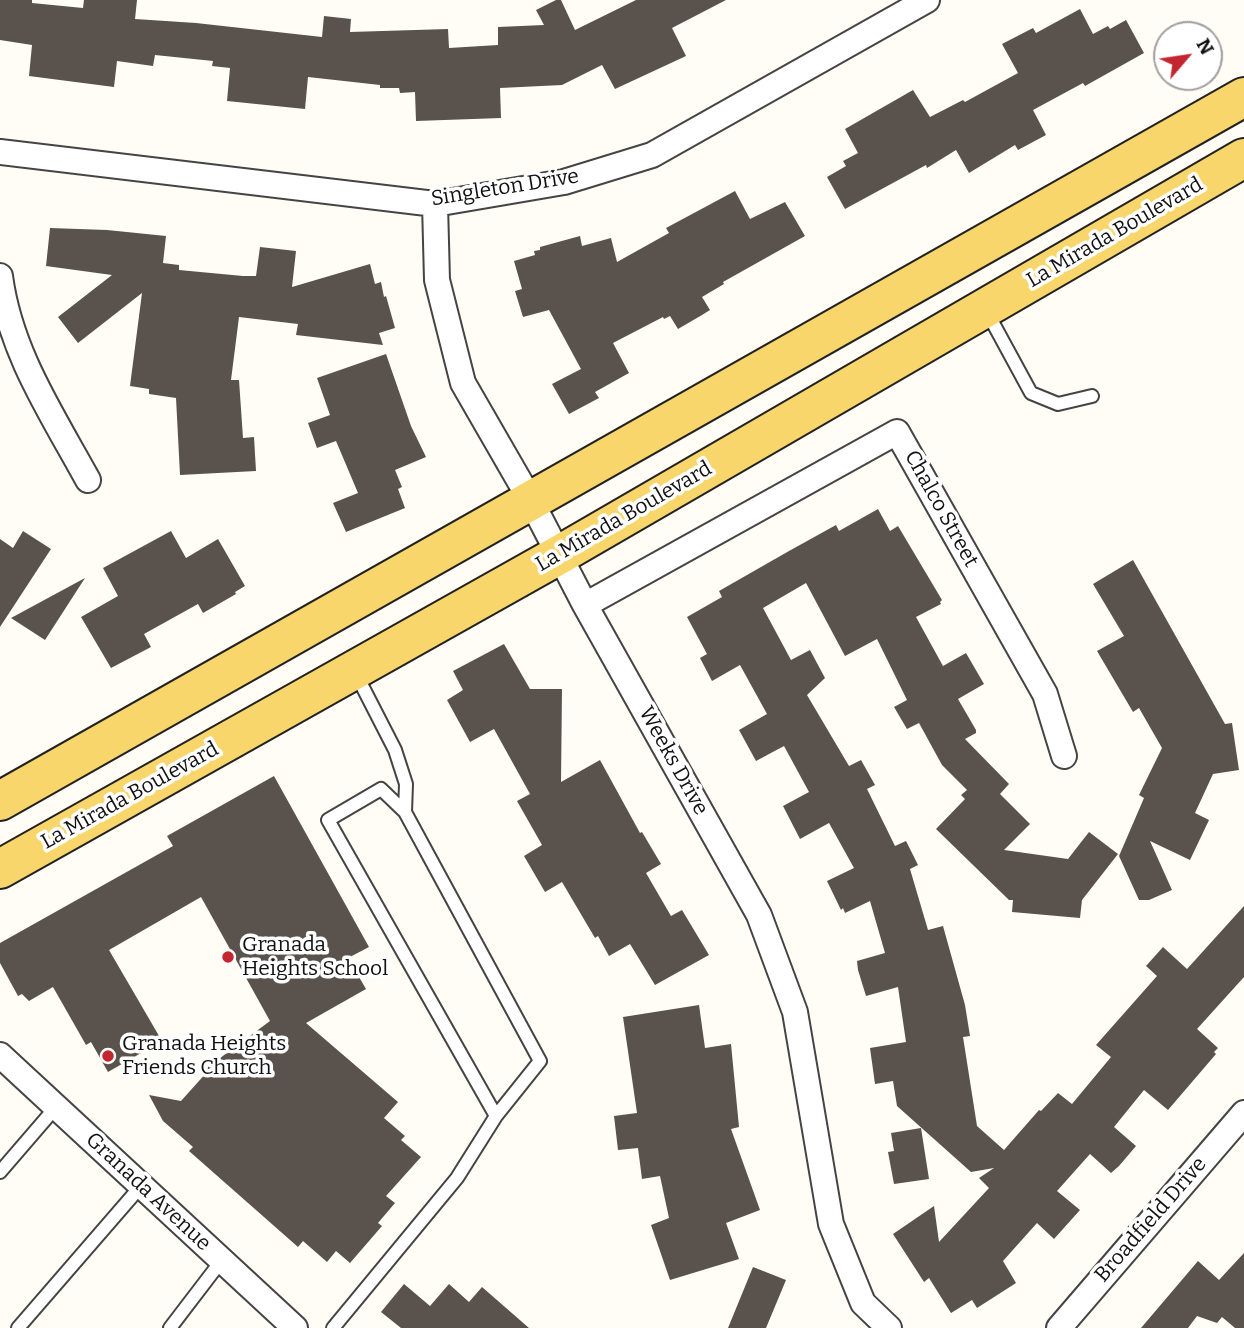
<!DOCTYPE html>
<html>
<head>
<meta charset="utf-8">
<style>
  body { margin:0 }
  #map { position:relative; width:1244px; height:1328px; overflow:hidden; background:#fffdf5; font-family:Bitter,serif }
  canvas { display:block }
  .north { position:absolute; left:1153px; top:21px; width:70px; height:70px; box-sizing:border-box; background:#fff; border:2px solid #a0a0a0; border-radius:50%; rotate:61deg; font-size:19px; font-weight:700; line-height:28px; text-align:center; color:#111 }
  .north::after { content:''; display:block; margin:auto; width:24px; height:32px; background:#c4262e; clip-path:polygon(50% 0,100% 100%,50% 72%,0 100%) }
</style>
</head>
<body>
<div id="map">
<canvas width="1244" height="1328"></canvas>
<div class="north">N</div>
</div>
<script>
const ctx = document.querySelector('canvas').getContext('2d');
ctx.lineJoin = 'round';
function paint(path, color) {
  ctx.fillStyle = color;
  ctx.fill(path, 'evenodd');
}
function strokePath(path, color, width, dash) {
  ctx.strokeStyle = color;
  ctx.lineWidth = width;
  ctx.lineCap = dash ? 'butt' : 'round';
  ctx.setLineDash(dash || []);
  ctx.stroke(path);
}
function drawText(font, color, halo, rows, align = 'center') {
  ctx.font = font + ' Bitter,serif';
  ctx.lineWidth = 7;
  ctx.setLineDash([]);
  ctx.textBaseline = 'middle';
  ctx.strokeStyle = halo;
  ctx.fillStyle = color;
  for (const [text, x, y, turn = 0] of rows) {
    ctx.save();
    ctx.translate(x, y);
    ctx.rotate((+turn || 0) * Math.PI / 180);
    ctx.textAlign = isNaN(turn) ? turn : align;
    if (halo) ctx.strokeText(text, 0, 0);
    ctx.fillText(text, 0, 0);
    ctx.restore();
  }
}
paint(new Path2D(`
  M 0,0 L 32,0 L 32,3 L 83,8 L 84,0 L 137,0 L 135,19 L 196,23 L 322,37 L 324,16 L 351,19 L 350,32 L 448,29 L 449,48 L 498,45 L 498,27 L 544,25 L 536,10 L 556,0 L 561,0 L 575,30 L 636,0 L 726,0 L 672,28 L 686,56 L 615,89 L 602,65 L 562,85 L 500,88 L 501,118 L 416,121 L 415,92 L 400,93 L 399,88 L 380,88 L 380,85 L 308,77 L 305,109 L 227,101 L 230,68 L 212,66 L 213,61 L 155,55 L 153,66 L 117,61 L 114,87 L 29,76 L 32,45 L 0,40 Z
  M 1080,9 L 1093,34 L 1108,26 L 1110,29 L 1126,20 L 1144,53 L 1085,86 L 1083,83 L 1033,110 L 1046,135 L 1018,150 L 1015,145 L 969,173 L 956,150 L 927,168 L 926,165 L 845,209 L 827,177 L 846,166 L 843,161 L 858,153 L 845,129 L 913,90 L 930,117 L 963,100 L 965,102 L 1018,73 L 1002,44 L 1033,28 L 1036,33 Z
  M 735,191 L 750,219 L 785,202 L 805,236 L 723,282 L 724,284 L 702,297 L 710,310 L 702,315 L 678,329 L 670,316 L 664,319 L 663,317 L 613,343 L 629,373 L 595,392 L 599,398 L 569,414 L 552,384 L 581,369 L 549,310 L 523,317 L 515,291 L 522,289 L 514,261 L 535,255 L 534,251 L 540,250 L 540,247 L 580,236 L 582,246 L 611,238 L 617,262 L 669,233 L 666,228 Z
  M 50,228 L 107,230 L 166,236 L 163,263 L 179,265 L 179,270 L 243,276 L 256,276 L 260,247 L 296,251 L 292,287 L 370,264 L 375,284 L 381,282 L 384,297 L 386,296 L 395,328 L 379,333 L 383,345 L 296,335 L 298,324 L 239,317 L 231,380 L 239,380 L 243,438 L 254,437 L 256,471 L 180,475 L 176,398 L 149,394 L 149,389 L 130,386 L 142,293 L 78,343 L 58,317 L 112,275 L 46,266 Z
  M 386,354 L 411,426 L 426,457 L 395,470 L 402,487 L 398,489 L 405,508 L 346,532 L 333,503 L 358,493 L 336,441 L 317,448 L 308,423 L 330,415 L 317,378 Z
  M 878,509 L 890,531 L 898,526 L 942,600 L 940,602 L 941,604 L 916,617 L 943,666 L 966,653 L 984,684 L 958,699 L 976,730 L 976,733 L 965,739 L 1009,784 L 1000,794 L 1030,824 L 1004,850 L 1068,859 L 1089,832 L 1118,854 L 1082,900 L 1080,918 L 1012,912 L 1013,900 L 1009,900 L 936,829 L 965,799 L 961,795 L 967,790 L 942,765 L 919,723 L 907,729 L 894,707 L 907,700 L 877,639 L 845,656 L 806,583 L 763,608 L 791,660 L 810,650 L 825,678 L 807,695 L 849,766 L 861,760 L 875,785 L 867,789 L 895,846 L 906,841 L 918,865 L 910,869 L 928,930 L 943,926 L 965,1005 L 970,1036 L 963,1037 L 977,1126 L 1004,1150 L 1039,1110 L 1041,1111 L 1058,1093 L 1072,1104 L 1111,1057 L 1096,1045 L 1157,976 L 1146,966 L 1163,947 L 1187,969 L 1244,906 L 1244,977 L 1197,1029 L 1218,1048 L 1214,1052 L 1216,1054 L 1168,1110 L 1144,1090 L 1114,1127 L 1136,1146 L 1119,1166 L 1111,1173 L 1090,1154 L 1057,1191 L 1080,1210 L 1054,1239 L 1037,1223 L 1003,1261 L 1016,1283 L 977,1308 L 972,1300 L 951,1313 L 929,1278 L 924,1282 L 893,1234 L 934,1206 L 939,1242 L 989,1188 L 979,1178 L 994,1168 L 971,1172 L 897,1106 L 893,1081 L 875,1084 L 870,1048 L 906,1042 L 898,987 L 866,996 L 858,970 L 857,961 L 885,953 L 870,901 L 845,913 L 843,908 L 841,910 L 827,881 L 854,868 L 829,823 L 800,839 L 783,806 L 809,792 L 784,746 L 756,761 L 739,730 L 767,714 L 740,665 L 712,681 L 700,658 L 707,654 L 687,617 L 722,597 L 719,591 L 789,551 L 836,525 L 839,531 Z
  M 23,531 L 51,549 L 0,627 L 0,539 L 13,548 Z
  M 171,531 L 186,558 L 218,539 L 245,586 L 235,592 L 236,594 L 203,613 L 198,604 L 144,634 L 151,647 L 111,668 L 81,617 L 118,596 L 103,568 Z
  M 1133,560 L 1225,724 L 1232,723 L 1239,770 L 1213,774 L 1195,813 L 1209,820 L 1190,860 L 1150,841 L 1172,890 L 1149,900 L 1139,900 L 1119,856 L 1144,798 L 1139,795 L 1162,748 L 1139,708 L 1133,712 L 1097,651 L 1124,636 L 1093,584 Z
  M 85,578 L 45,640 L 11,618 Z
  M 504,644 L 530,689 L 562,689 L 561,782 L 600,760 L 640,833 L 642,832 L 661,864 L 646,873 L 671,916 L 682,910 L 709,955 L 655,985 L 630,944 L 609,956 L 598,936 L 595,938 L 562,882 L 545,892 L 524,856 L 542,845 L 517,801 L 530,794 L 494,729 L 470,742 L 447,700 L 463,690 L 453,671 Z
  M 274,776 L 369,947 L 348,958 L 366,989 L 306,1023 L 398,1102 L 384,1118 L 405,1136 L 401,1140 L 421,1157 L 386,1196 L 395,1203 L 378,1223 L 382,1226 L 350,1263 L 336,1251 L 327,1262 L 303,1241 L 298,1247 L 189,1151 L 193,1147 L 163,1121 L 149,1095 L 181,1101 L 207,1072 L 208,1067 L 270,1021 L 201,897 L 109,950 L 162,1041 L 108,1072 L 91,1042 L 86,1045 L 53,987 L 29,1001 L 22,994 L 18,996 L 0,963 L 0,943 L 173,846 L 167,836 Z
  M 699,1005 L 705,1048 L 731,1044 L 739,1127 L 731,1129 L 760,1210 L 726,1223 L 739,1259 L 670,1280 L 651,1225 L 669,1218 L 660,1176 L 642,1179 L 638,1148 L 618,1150 L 614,1116 L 637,1113 L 623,1017 Z
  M 921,1128 L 929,1179 L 894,1184 L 888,1152 L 894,1151 L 891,1133 Z
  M 1244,1253 L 1244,1328 L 1235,1328 L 1222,1317 L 1217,1323 L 1197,1316 L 1188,1328 L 1141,1328 L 1198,1261 L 1219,1280 Z
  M 753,1267 L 786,1280 L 766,1328 L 728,1328 Z
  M 404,1284 L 430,1306 L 449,1284 L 469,1302 L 482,1287 L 529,1328 L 401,1328 L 381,1312 Z`), '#5a524d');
const lane = new Path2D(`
  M 987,312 L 1031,393 L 1058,404 L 1092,396
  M 356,674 L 395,750 L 406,784 L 405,812
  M 0,1172 L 56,1107
  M 18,1328 L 141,1186
  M 170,1328 L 222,1260
  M 333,1328 L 457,1178 L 496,1116 L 540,1061 L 405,812 L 381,789 L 328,820 L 496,1116`);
const street = new Path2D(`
  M 0,152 L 435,204 L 564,182 L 652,155 L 927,0
  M 435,204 L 437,280 L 463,383 L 531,501 L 585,605 L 759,915 L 795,1012 L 831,1224 L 863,1303 L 889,1328
  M 0,276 C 10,352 52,414 88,480
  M 585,605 L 897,432 L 1045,694 L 1064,756
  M 0,1055 L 295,1328
  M 1059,1328 L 1244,1113`);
const primary = new Path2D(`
  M 0,801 L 1244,97
  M 0,869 L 559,555 L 1244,158`);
strokePath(lane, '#444', 16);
strokePath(street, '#444', 28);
strokePath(primary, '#222', 42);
strokePath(lane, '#fff', 12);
strokePath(street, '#fff', 24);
strokePath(primary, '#f9d66b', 38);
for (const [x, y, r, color] of [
  [228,957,7,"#c4262e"],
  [108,1056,7,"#c4262e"]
]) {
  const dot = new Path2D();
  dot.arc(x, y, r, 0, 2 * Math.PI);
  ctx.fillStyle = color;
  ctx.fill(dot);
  strokePath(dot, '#fff', 2.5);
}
drawText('21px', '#111', '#fff', [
  ["Singleton Drive",505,188,-9],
  ["La Mirada Boulevard",1115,233,-30],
  ["Chalco Street",941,509,61],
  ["La Mirada Boulevard",624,517,-30],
  ["Weeks Drive",673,761,61],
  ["La Mirada Boulevard",130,796,-29],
  ["Granada Avenue",148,1192,43],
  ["Broadfield Drive",1151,1220,-49]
]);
drawText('21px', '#111', '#fff', [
  ["Granada",242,945],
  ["Heights School",242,969],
  ["Granada Heights",122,1044],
  ["Friends Church",122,1068]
], 'left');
</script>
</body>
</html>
